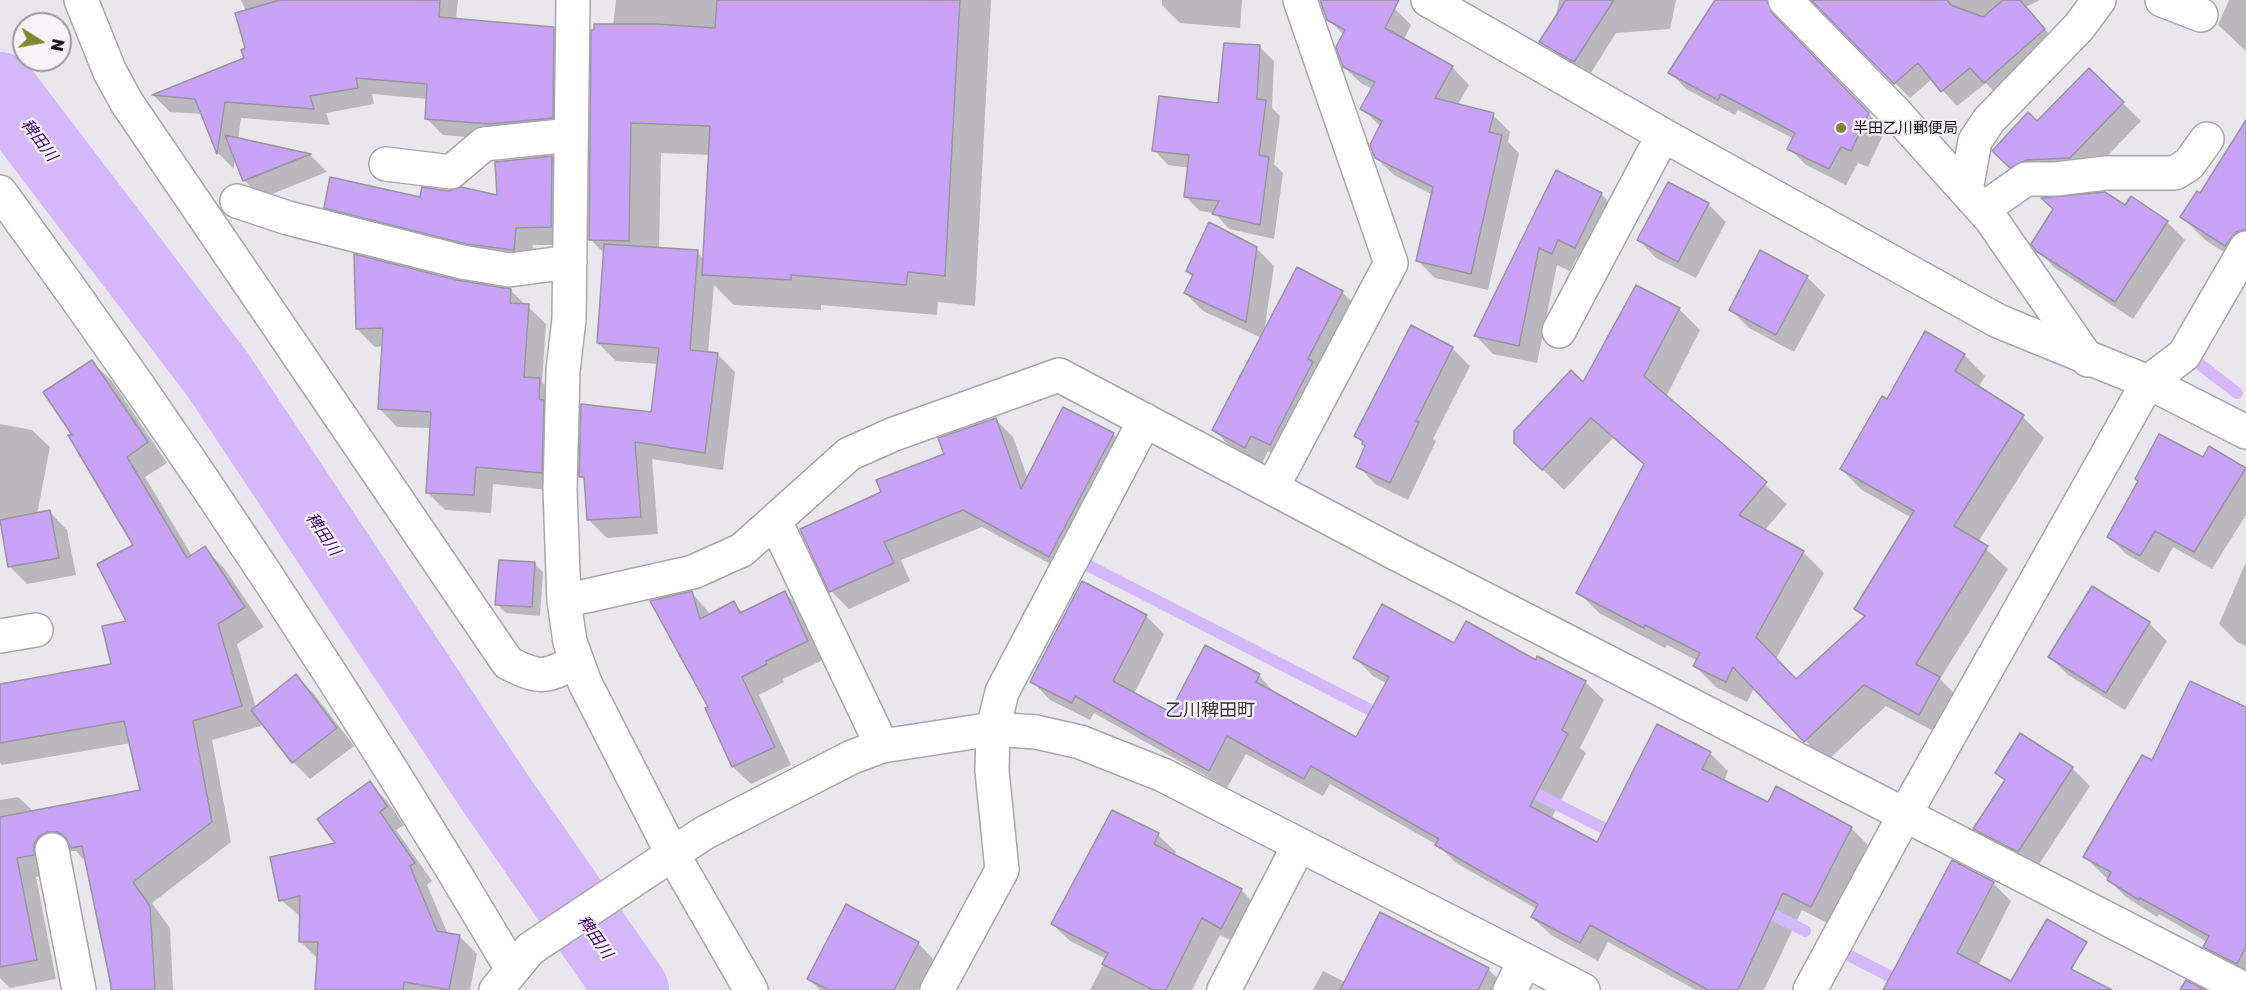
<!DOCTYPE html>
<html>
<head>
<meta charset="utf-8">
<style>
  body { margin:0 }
  #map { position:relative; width:2246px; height:990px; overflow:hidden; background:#e9e6ee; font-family:"Golos Text",sans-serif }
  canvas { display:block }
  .north { position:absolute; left:12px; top:12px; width:60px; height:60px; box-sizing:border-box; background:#f6f3fc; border:2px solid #9b999f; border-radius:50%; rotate:101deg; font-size:16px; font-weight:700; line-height:24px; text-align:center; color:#121113 }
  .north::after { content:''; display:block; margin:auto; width:21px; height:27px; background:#828530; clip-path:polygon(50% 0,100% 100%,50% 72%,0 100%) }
</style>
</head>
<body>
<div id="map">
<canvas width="2246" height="990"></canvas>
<div class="north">N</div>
</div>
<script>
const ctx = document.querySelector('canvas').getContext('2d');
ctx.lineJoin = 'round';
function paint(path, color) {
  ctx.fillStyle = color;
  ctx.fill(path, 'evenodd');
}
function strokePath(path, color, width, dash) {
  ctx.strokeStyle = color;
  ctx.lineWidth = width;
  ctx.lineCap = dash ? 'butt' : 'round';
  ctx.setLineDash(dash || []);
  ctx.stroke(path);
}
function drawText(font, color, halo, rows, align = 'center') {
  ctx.font = font + ' "Golos Text","Noto Sans JP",sans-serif';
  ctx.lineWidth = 4.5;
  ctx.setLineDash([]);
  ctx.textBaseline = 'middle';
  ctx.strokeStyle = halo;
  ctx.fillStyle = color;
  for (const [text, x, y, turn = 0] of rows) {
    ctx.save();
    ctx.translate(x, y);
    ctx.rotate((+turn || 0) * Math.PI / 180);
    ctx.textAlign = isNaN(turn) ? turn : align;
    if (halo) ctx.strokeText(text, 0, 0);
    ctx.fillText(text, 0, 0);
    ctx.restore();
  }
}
paint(new Path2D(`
  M 241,0 L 458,0 L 456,20 L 553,28 L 570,45 L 569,134 L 509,141 L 443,135 L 426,118 L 428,99 L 372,94 L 374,104 L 326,113 L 330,125 L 241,118 L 238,139 L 310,155 L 327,172 L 262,198 L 244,180 L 235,157 L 234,169 L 218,153 L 203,114 L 170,112 L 154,96 L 245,59 L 246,11 Z
  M 616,0 L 991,0 L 975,306 L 938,302 L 937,315 L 821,305 L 821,310 L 734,305 L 714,285 L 708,353 L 717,354 L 735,372 L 723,470 L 652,459 L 658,534 L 607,538 L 589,520 L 586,482 L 581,476 L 652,414 L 658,364 L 616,361 L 598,343 L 604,253 L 590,239 ZM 661,153 L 710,155 L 704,259 L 697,252 L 659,249 Z
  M 1162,0 L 1242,0 L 1240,28 L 1180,23 L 1162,5 Z
  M 1325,0 L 1378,0 L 1394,8 L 1411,25 L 1404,40 L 1452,67 L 1469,85 L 1457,106 L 1493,115 L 1510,132 L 1508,142 L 1519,153 L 1488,290 L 1435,278 L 1418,261 L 1433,195 L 1394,175 L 1376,158 L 1381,127 L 1362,108 L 1373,89 L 1362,84 L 1344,67 L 1344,35 L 1328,19 Z
  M 1559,0 L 1676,0 L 1670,29 L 1616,33 L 1589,76 L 1565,62 L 1550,47 Z
  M 1717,0 L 1781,0 L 1783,22 L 1788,32 L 1885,131 L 1868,167 L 1858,163 L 1846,185 L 1806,165 L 1789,148 L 1794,139 L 1738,110 L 1735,115 L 1686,89 L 1670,72 Z
  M 1812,0 L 2040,0 L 2026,7 L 2059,45 L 2000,98 L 1986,83 L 1957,106 L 1932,79 L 1910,98 Z
  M 2229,0 L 2246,0 L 2246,51 L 2218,25 Z
  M 1259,46 L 1274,61 L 1272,108 L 1280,116 L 1274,164 L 1283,173 L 1274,239 L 1229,229 L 1215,213 L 1200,211 L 1185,196 L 1189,168 L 1168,165 L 1154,150 L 1220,105 Z
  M 2089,70 L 2141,121 L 2088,176 L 2029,185 L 1994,151 L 2037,123 Z
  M 2246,123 L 2246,266 L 2205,240 L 2182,217 L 2201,195 Z
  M 552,157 L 570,175 L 569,245 L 533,245 L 532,267 L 343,225 L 326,207 L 421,199 L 449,192 L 498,197 Z
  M 1556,172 L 1601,194 L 1619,212 L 1593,265 L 1577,257 L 1570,271 L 1557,265 L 1537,363 L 1493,354 L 1476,336 Z
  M 1669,184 L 1708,204 L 1726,222 L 1696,278 L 1656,258 L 1639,240 Z
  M 2126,207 L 2167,222 L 2185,240 L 2133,319 L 2055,268 L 2037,250 Z
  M 1256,248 L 1274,266 L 1264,332 L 1342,292 L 1359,309 L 1287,461 L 1268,451 L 1262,463 L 1231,447 L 1214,430 L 1262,338 L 1203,311 L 1185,293 L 1193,277 L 1188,271 Z
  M 1807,277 L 1825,295 L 1794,352 L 1749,328 L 1731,310 Z
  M 457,282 L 510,290 L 546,324 L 542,382 L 557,397 L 559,491 L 493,484 L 491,513 L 445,510 L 427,492 L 431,428 L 397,427 L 380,409 L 384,346 L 375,347 L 357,329 Z
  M 1679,309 L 1700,330 L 1666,397 L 1787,504 L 1765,530 L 1803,552 L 1824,573 L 1776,659 L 1797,681 L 1865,618 L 1856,609 L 1912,518 L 1862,490 L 1841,469 L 1887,401 L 1964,355 L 1985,376 L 1978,388 L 2023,417 L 2044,438 L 1978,542 L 2008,569 L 1940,679 L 1960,699 L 1941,735 L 1886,706 L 1826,762 L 1754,688 L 1747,702 L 1716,687 L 1695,666 L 1698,661 L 1667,645 L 1665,648 L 1599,613 L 1578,592 L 1645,466 L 1613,438 L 1564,490 L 1537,464 L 1583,384 Z
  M 1452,348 L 1470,366 L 1433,439 L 1436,441 L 1408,500 L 1375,484 L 1358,466 L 1366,447 L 1356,436 Z
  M 92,362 L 112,381 L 167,463 L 145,477 L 192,556 L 204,548 L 224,568 L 264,627 L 237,644 L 256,708 L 296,676 L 314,694 L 354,746 L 310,779 L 293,762 L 259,717 L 261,726 L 212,740 L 231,842 L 152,903 L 170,928 L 173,990 L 110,990 L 107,940 L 86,862 L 76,851 L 68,851 L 53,874 L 36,877 L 56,979 L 10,988 L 0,978 L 0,800 L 18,797 L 34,812 L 142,791 L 131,743 L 2,765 L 0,763 L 0,685 L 113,665 L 129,622 L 135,546 L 76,438 Z
  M 995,419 L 1013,437 L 1028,479 L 1113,434 L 1131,452 L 1067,573 L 982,527 L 901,560 L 910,581 L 849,609 L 831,591 L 883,493 L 946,455 Z
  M 0,424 L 32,430 L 50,447 L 37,514 L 50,512 L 67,530 L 76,575 L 27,584 L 9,566 L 0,519 Z
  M 2210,448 L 2246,468 L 2246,515 L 2212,569 L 2173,547 L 2159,573 L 2126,554 L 2108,536 L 2204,459 Z
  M 2246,562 L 2246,646 L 2237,642 L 2219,624 Z
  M 534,563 L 543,572 L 540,616 L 506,613 L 497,604 Z
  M 2093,588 L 2149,623 L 2167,641 L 2125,710 L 2068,675 L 2050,657 Z
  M 692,593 L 711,615 L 733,603 L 743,613 L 785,593 L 803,611 L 825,659 L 783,679 L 784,682 L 759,695 L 791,765 L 751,784 L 733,767 L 707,709 L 710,707 Z
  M 1146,616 L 1164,634 L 1134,694 L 1170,714 L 1259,675 L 1276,695 L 1357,739 L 1387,684 L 1373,676 L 1355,658 L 1455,645 L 1536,662 L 1585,682 L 1604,700 L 1580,748 L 1586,753 L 1551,819 L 1598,845 L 1710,753 L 1728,771 L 1724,781 L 1769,804 L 1851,828 L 1869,846 L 1829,924 L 1802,910 L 1764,990 L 1696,990 L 1608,942 L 1598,961 L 1551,935 L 1532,917 L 1537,909 L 1456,863 L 1439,846 L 1330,784 L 1323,796 L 1246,754 L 1227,788 L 1094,713 L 1090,720 L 1050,700 L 1032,681 Z
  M 2246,707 L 2246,976 L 2223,964 L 2205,947 L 2207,942 L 2159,914 L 2157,917 L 2126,897 L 2085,857 L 2153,762 Z
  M 2021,735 L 2072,768 L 2090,786 L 2036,869 L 1993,846 L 1975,829 L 2006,782 L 1997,773 Z
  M 369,783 L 387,801 L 404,825 L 396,830 L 432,881 L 427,885 L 448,934 L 459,936 L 477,954 L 470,990 L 317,990 L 318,959 L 300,941 L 301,917 L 281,900 L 337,844 Z
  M 1158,835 L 1176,852 L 1174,856 L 1241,890 L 1259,908 L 1240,945 L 1220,935 L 1192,990 L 1090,990 L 1106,959 L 1070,941 L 1052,924 Z
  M 1993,883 L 2011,901 L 1978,966 L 2013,990 L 1885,990 Z
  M 918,943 L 934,960 L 918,990 L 820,990 L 809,979 Z
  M 1488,969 L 1506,987 L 1504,990 L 1313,990 L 1323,971 L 1345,982 Z`), '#0003');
strokePath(new Path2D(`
  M 2193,359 L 2237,393
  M 1089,566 L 1384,717
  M 1523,787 L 1617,835
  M 1758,907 L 1805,931
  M 1852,957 L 1917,990`), '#d5b7fc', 12);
strokePath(new Path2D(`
  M 0,89 L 218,375 L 496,794 L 632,990`), '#d5b7fc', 74);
const building = new Path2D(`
  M 280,0 L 440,0 L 439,17 L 554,27 L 553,118 L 491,124 L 425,119 L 427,84 L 356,78 L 358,88 L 310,96 L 314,109 L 225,102 L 217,154 L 195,99 L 152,95 L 244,58 L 241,50 L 245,48 L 235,13 Z
  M 717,0 L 960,0 L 945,276 L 908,272 L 906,285 L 791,275 L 791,280 L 702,275 L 710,126 L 631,123 L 629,241 L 589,240 L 591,30 L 594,30 L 594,24 L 657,24 L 715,28 Z
  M 1320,0 L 1399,0 L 1385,28 L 1453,66 L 1435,98 L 1494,113 L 1489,132 L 1502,135 L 1471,274 L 1416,261 L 1433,187 L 1375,158 L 1370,145 L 1382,121 L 1360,109 L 1375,82 L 1343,67 L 1336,47 L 1345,30 L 1327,20 Z
  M 1566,0 L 1614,0 L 1574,62 L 1539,42 Z
  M 1715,0 L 1767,0 L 1772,13 L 1869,113 L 1851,151 L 1841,147 L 1829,169 L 1787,149 L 1795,133 L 1721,94 L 1718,100 L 1668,73 Z
  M 1811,0 L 1947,0 L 1951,5 L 1983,17 L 2003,0 L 2020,0 L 2045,29 L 1984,83 L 1970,68 L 1941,92 L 1918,63 L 1894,84 Z
  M 1224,43 L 1260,45 L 1257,99 L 1266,100 L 1259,155 L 1269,157 L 1260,225 L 1212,214 L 1219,201 L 1184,197 L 1189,155 L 1152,151 L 1159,96 L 1218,103 Z
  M 2089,68 L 2124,102 L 2070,158 L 2026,160 L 2010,168 L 1992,151 L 2028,112 L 2037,121 Z
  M 2246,120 L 2246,229 L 2236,232 L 2225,246 L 2180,217 L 2197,191 L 2200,193 Z
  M 225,135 L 311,154 L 243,181 Z
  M 552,156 L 551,227 L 516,228 L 514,250 L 466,244 L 324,208 L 330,177 L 420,197 L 422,187 L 449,191 L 461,187 L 497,195 L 495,162 Z
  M 1556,170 L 1602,193 L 1575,248 L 1558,240 L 1552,254 L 1539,248 L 1519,346 L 1474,336 Z
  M 1668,182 L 1709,203 L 1678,262 L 1637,240 Z
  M 2105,192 L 2125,205 L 2131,196 L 2168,221 L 2115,302 L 2036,251 L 2031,244 L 2053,209 L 2041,198 Z
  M 1209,222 L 1257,247 L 1246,322 L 1184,293 L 1193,275 L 1186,271 Z
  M 604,244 L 698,250 L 690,350 L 718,353 L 705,453 L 635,442 L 641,517 L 587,520 L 584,477 L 579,477 L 581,404 L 651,412 L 659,348 L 597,343 Z
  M 1760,250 L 1808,276 L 1776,335 L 1729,310 Z
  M 354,254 L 457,280 L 511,289 L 510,303 L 529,304 L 524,377 L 540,378 L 539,399 L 544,400 L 542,473 L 476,467 L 474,495 L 426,493 L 431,412 L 378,409 L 383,328 L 356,329 Z
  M 1297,267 L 1343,291 L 1308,359 L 1313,362 L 1270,445 L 1251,436 L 1245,448 L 1212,430 Z
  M 1636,285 L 1680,308 L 1644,376 L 1767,482 L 1739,515 L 1804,551 L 1756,637 L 1796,679 L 1865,616 L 1854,609 L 1914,511 L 1840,469 L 1882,396 L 1887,399 L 1925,331 L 1965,354 L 1955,371 L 2024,415 L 1954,526 L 1988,546 L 1916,664 L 1940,677 L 1919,715 L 1864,685 L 1804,742 L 1733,667 L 1726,682 L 1693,666 L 1700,653 L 1645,625 L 1644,628 L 1576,593 L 1644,464 L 1591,418 L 1542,470 L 1514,443 L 1514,431 L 1571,370 L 1583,382 Z
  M 1411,325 L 1453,347 L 1416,421 L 1419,422 L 1390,483 L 1356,467 L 1365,446 L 1362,444 L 1363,441 L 1354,436 Z
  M 92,360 L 148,442 L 127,457 L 187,558 L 205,546 L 245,607 L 218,624 L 242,706 L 193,721 L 212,822 L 133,882 L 150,906 L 155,990 L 112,990 L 82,846 L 71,848 L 66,838 L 58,832 L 48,832 L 39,836 L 34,844 L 34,855 L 17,858 L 37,960 L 0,967 L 0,817 L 140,790 L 124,721 L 0,743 L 0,684 L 111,664 L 102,626 L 126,621 L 97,564 L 133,545 L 68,435 L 72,435 L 43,392 Z
  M 1063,407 L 1114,433 L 1049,557 L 963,510 L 884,542 L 894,563 L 829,592 L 800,529 L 881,492 L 876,480 L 944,454 L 938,438 L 996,418 L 1021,489 Z
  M 2159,434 L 2203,457 L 2209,446 L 2246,468 L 2194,552 L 2155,531 L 2140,556 L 2107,537 L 2138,481 L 2135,479 Z
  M 50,510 L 59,558 L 8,567 L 0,520 Z
  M 499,560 L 535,562 L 532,607 L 495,605 Z
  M 1082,581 L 1147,615 L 1113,681 L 1170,712 L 1205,645 L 1260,674 L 1256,682 L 1356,737 L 1389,677 L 1353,658 L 1382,604 L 1454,643 L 1466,621 L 1536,660 L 1537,656 L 1586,681 L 1562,730 L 1568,734 L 1530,806 L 1597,842 L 1657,724 L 1711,752 L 1702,769 L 1768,802 L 1776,786 L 1852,827 L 1811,907 L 1783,893 L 1738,990 L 1708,990 L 1590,925 L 1580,943 L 1531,917 L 1538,904 L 1435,845 L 1439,839 L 1311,766 L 1304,779 L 1227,736 L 1209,771 L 1075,696 L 1072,703 L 1030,682 Z
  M 2092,586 L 2150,622 L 2106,693 L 2048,657 Z
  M 692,591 L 700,619 L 734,601 L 740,613 L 785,591 L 808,641 L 766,661 L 767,664 L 742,677 L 775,747 L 732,767 L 705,708 L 708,707 L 650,601 Z
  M 296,674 L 337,728 L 292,763 L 251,710 Z
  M 2190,681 L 2246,707 L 2246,947 L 2237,964 L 2203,947 L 2209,936 L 2140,898 L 2139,900 L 2107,880 L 2111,872 L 2083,857 L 2142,755 L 2152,760 Z
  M 2020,733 L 2073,767 L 2018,852 L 1973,829 L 2005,780 L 1995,773 Z
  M 370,781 L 387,806 L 380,812 L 415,863 L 410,866 L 437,931 L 460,935 L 449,990 L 404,982 L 403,990 L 315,990 L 318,942 L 299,942 L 300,896 L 279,901 L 270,857 L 335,843 L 317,819 Z
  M 1112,810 L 1159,833 L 1154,844 L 1242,889 L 1221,929 L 1202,918 L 1166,990 L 1153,990 L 1102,964 L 1108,953 L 1051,924 Z
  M 1952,860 L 1994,882 L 1957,953 L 2011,981 L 2047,919 L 2087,942 L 2071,969 L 2112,990 L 1883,990 Z
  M 846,904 L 919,942 L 894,990 L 829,990 L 807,979 Z
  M 1380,912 L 1489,968 L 1478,990 L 1340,990 Z
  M 2186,980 L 2205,990 L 2180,990 Z`);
paint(building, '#c8a2f7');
strokePath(building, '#98959d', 1.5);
const minor = new Path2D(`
  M 81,0 L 110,72 L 127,103 L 508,663 C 540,679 545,678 577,661
  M 573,0 L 569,319 L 563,371 L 560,490 L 564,601 L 570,642 L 585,683 L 672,853 L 751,990
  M 1428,0 L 1663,135 L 1998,321 L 2148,382 L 2246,432
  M 1785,0 L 1894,111 L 1991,219 L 2088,360
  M 2162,0 L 2201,15
  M 386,164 L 451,172 L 484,144 L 571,135
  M 1966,190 L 1975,141 L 1989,120 L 2079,27 L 2099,0
  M 0,192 C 183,442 354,701 512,969
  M 237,201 L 288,218 L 462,262 L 509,270 L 570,262
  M 1983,209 L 2026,179 L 2056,179 L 2106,173 L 2175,173 L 2189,164 L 2207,139
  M 1559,331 L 1663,135
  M 1273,486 L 1391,263 L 1300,0
  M 775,521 L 882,746
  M 564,601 L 693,572 L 742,550 L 849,454 L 894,434 L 1059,375 L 1397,554 L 2246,990
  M 0,636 L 36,630
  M 52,850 L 79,990
  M 496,990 L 530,949 L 704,833 L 852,757 L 882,746 L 993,729 L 1036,732 L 1080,742 L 1163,775 L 1583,990
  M 937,990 L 1002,870 L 992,771 L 993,729 L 1002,692 L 1145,420
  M 1224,990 L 1299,845
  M 1510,990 L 1525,961
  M 1810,990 L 1904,816 L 2148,382 L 2184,355 L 2246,248`);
strokePath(minor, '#a9a6ae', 36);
strokePath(minor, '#fff', 33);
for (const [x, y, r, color] of [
  [1841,128,6,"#828530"]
]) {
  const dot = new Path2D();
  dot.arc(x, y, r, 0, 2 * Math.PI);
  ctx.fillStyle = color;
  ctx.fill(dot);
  strokePath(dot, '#f6f3fc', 2);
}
drawText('15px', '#121113', '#f6f3fc', [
  ["半田乙川郵便局",1853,128]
], 'left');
drawText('italic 16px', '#3f0068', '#f6f3fc', [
  ["稗田川",39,140,53],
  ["稗田川",323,534,56],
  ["稗田川",595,937,55]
]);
drawText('18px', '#38353c', '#f6f3fc', [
  ["乙川稗田町",1210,710]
]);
</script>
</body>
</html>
